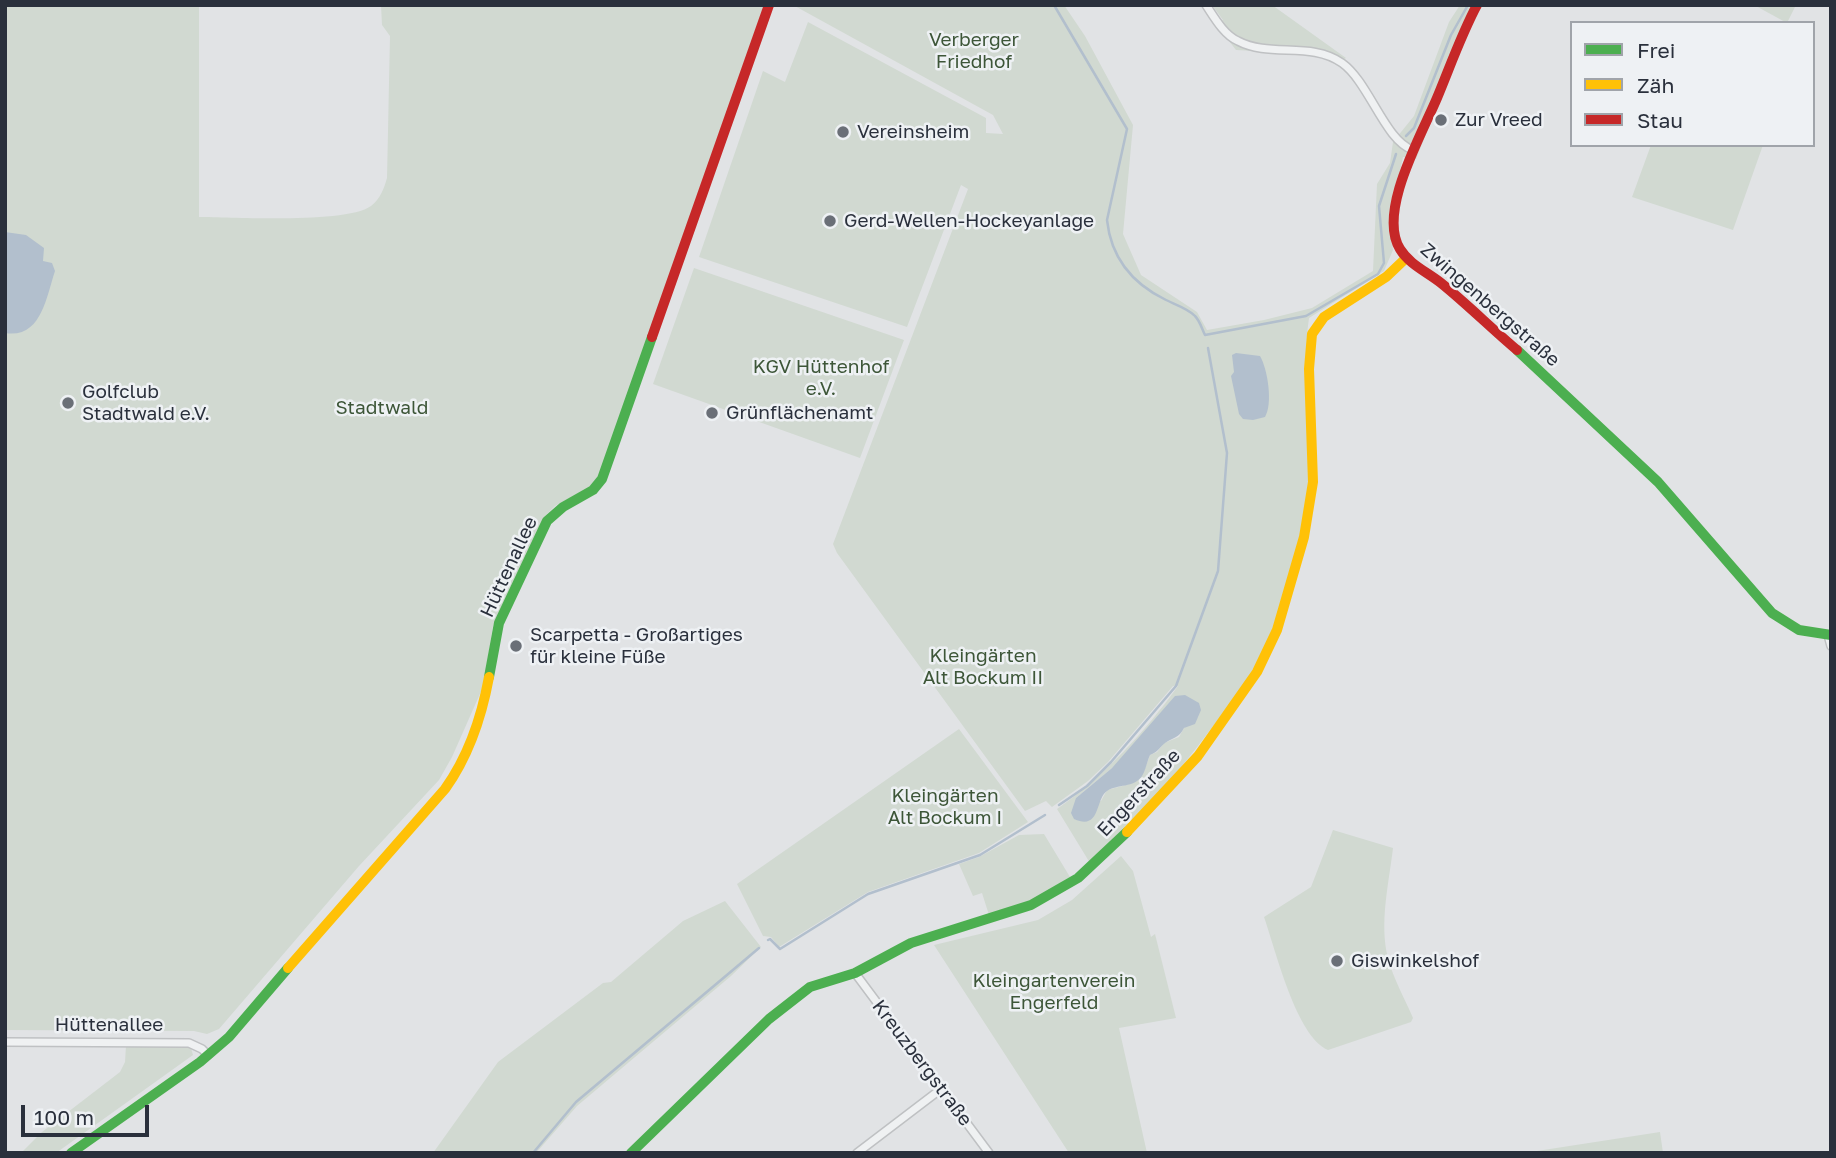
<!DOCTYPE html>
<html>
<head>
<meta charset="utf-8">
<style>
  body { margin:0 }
  #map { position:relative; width:1836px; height:1158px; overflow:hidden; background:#e1e3e5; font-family:"Golos Text",sans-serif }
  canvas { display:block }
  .frame { position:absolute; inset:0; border:7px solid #2a303c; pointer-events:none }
  .legend { position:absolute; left:1570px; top:21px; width:245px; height:126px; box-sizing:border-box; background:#eef1f4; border:2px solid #a0a4aa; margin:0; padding:9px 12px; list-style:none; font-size:21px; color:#2a303c }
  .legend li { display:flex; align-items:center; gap:14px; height:35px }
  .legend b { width:35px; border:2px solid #a0a4aa }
  .scale { position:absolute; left:21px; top:1105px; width:128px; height:32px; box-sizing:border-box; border:4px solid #2a303c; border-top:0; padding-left:9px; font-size:21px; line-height:24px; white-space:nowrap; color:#2a303c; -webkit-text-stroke:5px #eef1f4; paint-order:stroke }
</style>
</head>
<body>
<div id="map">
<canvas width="1836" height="1158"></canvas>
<div class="frame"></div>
<ul class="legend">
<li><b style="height:9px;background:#4caf50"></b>Frei</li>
<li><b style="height:9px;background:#ffc107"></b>Zäh</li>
<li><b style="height:9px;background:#c62828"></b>Stau</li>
</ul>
<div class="scale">100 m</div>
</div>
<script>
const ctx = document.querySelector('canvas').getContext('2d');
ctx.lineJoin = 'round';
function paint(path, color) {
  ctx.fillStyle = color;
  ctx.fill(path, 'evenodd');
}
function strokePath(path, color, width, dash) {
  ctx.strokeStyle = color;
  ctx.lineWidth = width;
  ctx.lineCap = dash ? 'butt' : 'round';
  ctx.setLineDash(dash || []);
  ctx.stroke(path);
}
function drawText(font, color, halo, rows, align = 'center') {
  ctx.font = font + ' "Golos Text",sans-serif';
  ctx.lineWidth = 5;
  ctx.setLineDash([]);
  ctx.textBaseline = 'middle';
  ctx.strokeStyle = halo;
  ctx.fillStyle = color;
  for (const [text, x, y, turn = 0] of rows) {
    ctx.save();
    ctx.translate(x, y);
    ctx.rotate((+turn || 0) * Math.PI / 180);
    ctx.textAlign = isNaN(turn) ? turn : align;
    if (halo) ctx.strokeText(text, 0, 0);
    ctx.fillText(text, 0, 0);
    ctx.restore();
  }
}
paint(new Path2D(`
  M 5,5 L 199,5 L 199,217 C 234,217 346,224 371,206 C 380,199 384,189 387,178 L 390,36 L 382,25 L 381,5 L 764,5 L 596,484 L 555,506 L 545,516 L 493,626 L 483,687 L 452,757 L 439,780 L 359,866 L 219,1029 L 207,1034 L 194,1031 L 5,1030 Z
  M 793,5 L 1064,5 L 1085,36 L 1133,125 L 1123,234 L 1141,275 L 1197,312 L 1207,330 L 1264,320 L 1312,308 L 1373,271 L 1377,184 L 1390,163 L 1393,142 L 1414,116 L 1449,22 L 1460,5 L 1482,5 L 1472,21 L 1416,159 L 1403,157 L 1389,223 L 1393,250 L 1384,271 L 1309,318 C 1301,371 1312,424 1309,477 C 1306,533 1282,617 1257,667 C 1249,681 1240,694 1231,707 L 1226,709 C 1185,764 1142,818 1090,863 L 1057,809 C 1104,776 1145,732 1178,686 L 1173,686 L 1108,762 L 1088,781 L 1052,807 L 1046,801 L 1025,811 L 837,553 L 833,544 L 968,189 L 961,185 L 907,327 L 699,257 L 763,71 L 785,82 L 808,22 L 986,118 L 986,133 L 1003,134 L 993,115 ZM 1199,716 L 1184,728 L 1179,737 L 1164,743 L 1157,752 L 1150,755 L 1144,771 L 1126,785 L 1107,790 L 1101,801 L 1076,798 L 1112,768 Z
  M 1212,5 L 1272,5 L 1346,58 L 1336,63 L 1314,54 L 1236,50 L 1216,24 L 1223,20 Z
  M 1754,5 L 1796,5 L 1787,23 Z
  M 1651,145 L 1763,145 L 1733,230 L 1632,197 Z
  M 694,268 L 904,340 L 860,458 L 653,384 Z
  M 959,729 L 1028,822 L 979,853 L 868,892 L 779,947 L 771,937 L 763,936 L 737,884 Z
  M 1333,830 L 1393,848 C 1389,883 1379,923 1388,958 C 1393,978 1405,999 1413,1018 L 1411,1022 L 1328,1050 C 1296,1036 1276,951 1264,917 L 1311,887 Z
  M 1044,834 L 1070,877 L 1029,902 L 989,915 L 982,893 L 973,896 L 959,864 L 979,857 L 1019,835 Z
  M 1121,856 L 1133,871 L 1151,937 L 1155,934 L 1176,1018 L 1119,1028 L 1147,1153 L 1069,1153 L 934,945 L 1038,920 L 1072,900 Z
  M 725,901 L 761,947 L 731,976 L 577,1106 L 536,1153 L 433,1153 L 498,1062 L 603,983 L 611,982 L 683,921 Z
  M 126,1046 L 187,1046 L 191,1048 L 193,1055 L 56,1153 L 21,1153 L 42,1132 L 120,1072 L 125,1062 Z
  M 1660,1132 L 1663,1153 L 1524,1153 Z`), '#d1d9d1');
paint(new Path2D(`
  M 5,232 L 26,235 L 44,248 L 43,261 L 52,263 L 55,271 C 46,298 41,339 5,333 Z
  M 1236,353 L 1260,356 C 1268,370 1273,404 1265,417 L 1253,420 L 1243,419 L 1239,414 L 1231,376 L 1234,372 L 1232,355 Z
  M 1185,695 L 1199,703 L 1201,710 L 1195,724 L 1184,728 C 1179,738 1174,737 1165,743 C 1159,748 1158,752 1150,755 C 1147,761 1146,770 1142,776 C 1134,788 1117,784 1107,791 C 1095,799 1101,831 1074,819 L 1071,813 L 1076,798 L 1112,768 L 1175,696 Z`), '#b2bfcd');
strokePath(new Path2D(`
  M 1054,5 L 1127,129 L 1107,220 C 1111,258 1133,284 1166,300 C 1174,304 1189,309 1195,316 C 1200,321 1202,329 1205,335 L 1306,316 L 1378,274 L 1384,263 L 1379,206 L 1396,154
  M 1406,136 L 1414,128 L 1451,35 L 1468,5
  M 1059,805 L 1087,786 L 1111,762 L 1176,686 L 1218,571 L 1227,453 L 1208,348
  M 768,940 L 770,939 L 780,949 L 868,894 L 980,855 L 1045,815
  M 533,1153 L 576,1102 L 759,948`), '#b2bfcd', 2.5);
const street = new Path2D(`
  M 1206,5 C 1214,17 1224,35 1238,41 C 1270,58 1311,41 1342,63 C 1369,82 1385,141 1413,150
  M 1828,635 L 1831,646
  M 855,973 L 989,1153
  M 5,1042 L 189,1043 L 202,1049 L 208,1055
  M 857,1153 L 941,1089`);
strokePath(street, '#bfc1c3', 10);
strokePath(street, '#eff1f2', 7);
strokePath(new Path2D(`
  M 1517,350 L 1658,482 L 1772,613 L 1799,630 L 1831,635
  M 489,677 L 499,623 L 547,521 L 563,507 L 593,490 L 602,479 L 652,337
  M 71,1153 L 200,1062 L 229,1037 L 288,968
  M 631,1153 L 769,1019 L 810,987 L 855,973 L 911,943 L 1031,905 L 1078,878 L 1127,832`), '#4caf50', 10);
strokePath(new Path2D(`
  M 1127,832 L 1198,756 L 1257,672 L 1277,630 L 1304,537 L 1313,482 L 1309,369 L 1312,334 L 1324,317 L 1386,277 L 1406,258
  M 288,968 L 445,789 C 468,757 482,715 489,677`), '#ffc107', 10);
strokePath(new Path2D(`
  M 1477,5 C 1461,35 1450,67 1437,98 C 1422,134 1377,212 1400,249 C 1409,264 1427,272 1441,283 C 1467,304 1491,328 1517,350
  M 652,337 L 769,5`), '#c62828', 10);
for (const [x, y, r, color] of [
  [1441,120,7,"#6a6f77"],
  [843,132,7,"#6a6f77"],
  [830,221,7,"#6a6f77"],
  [68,403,7,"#6a6f77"],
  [712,413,7,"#6a6f77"],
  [516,646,7,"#6a6f77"],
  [1337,961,7,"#6a6f77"]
]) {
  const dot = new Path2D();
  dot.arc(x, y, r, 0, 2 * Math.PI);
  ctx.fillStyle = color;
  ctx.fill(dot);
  strokePath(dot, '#eef1f4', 2.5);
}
drawText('19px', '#3d5638', '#eef1f4', [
  ["Verberger",974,40],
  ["Friedhof",974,62],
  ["KGV Hüttenhof",821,367],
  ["e.V.",821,389],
  ["Stadtwald",382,408],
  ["Kleingärten",983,656],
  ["Alt Bockum II",983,678],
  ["Kleingärten",945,796],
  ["Alt Bockum I",945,818],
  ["Kleingartenverein",1054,981],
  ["Engerfeld",1054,1003]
]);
drawText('19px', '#2a303c', '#eef1f4', [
  ["Zur Vreed",1455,120],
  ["Vereinsheim",857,132],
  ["Gerd-Wellen-Hockeyanlage",844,221],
  ["Golfclub",82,392],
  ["Stadtwald e.V.",82,414],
  ["Grünflächenamt",726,413],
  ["Scarpetta - Großartiges",530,635],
  ["für kleine Füße",530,657],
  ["Giswinkelshof",1351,961]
], 'left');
drawText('19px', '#2a303c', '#eef1f4', [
  ["Zwingenbergstraße",1490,305,41],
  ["Hüttenallee",509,567,-65],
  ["Engerstraße",1139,793,-47],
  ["Hüttenallee",109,1025],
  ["Kreuzbergstraße",922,1063,53]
]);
</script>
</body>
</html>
